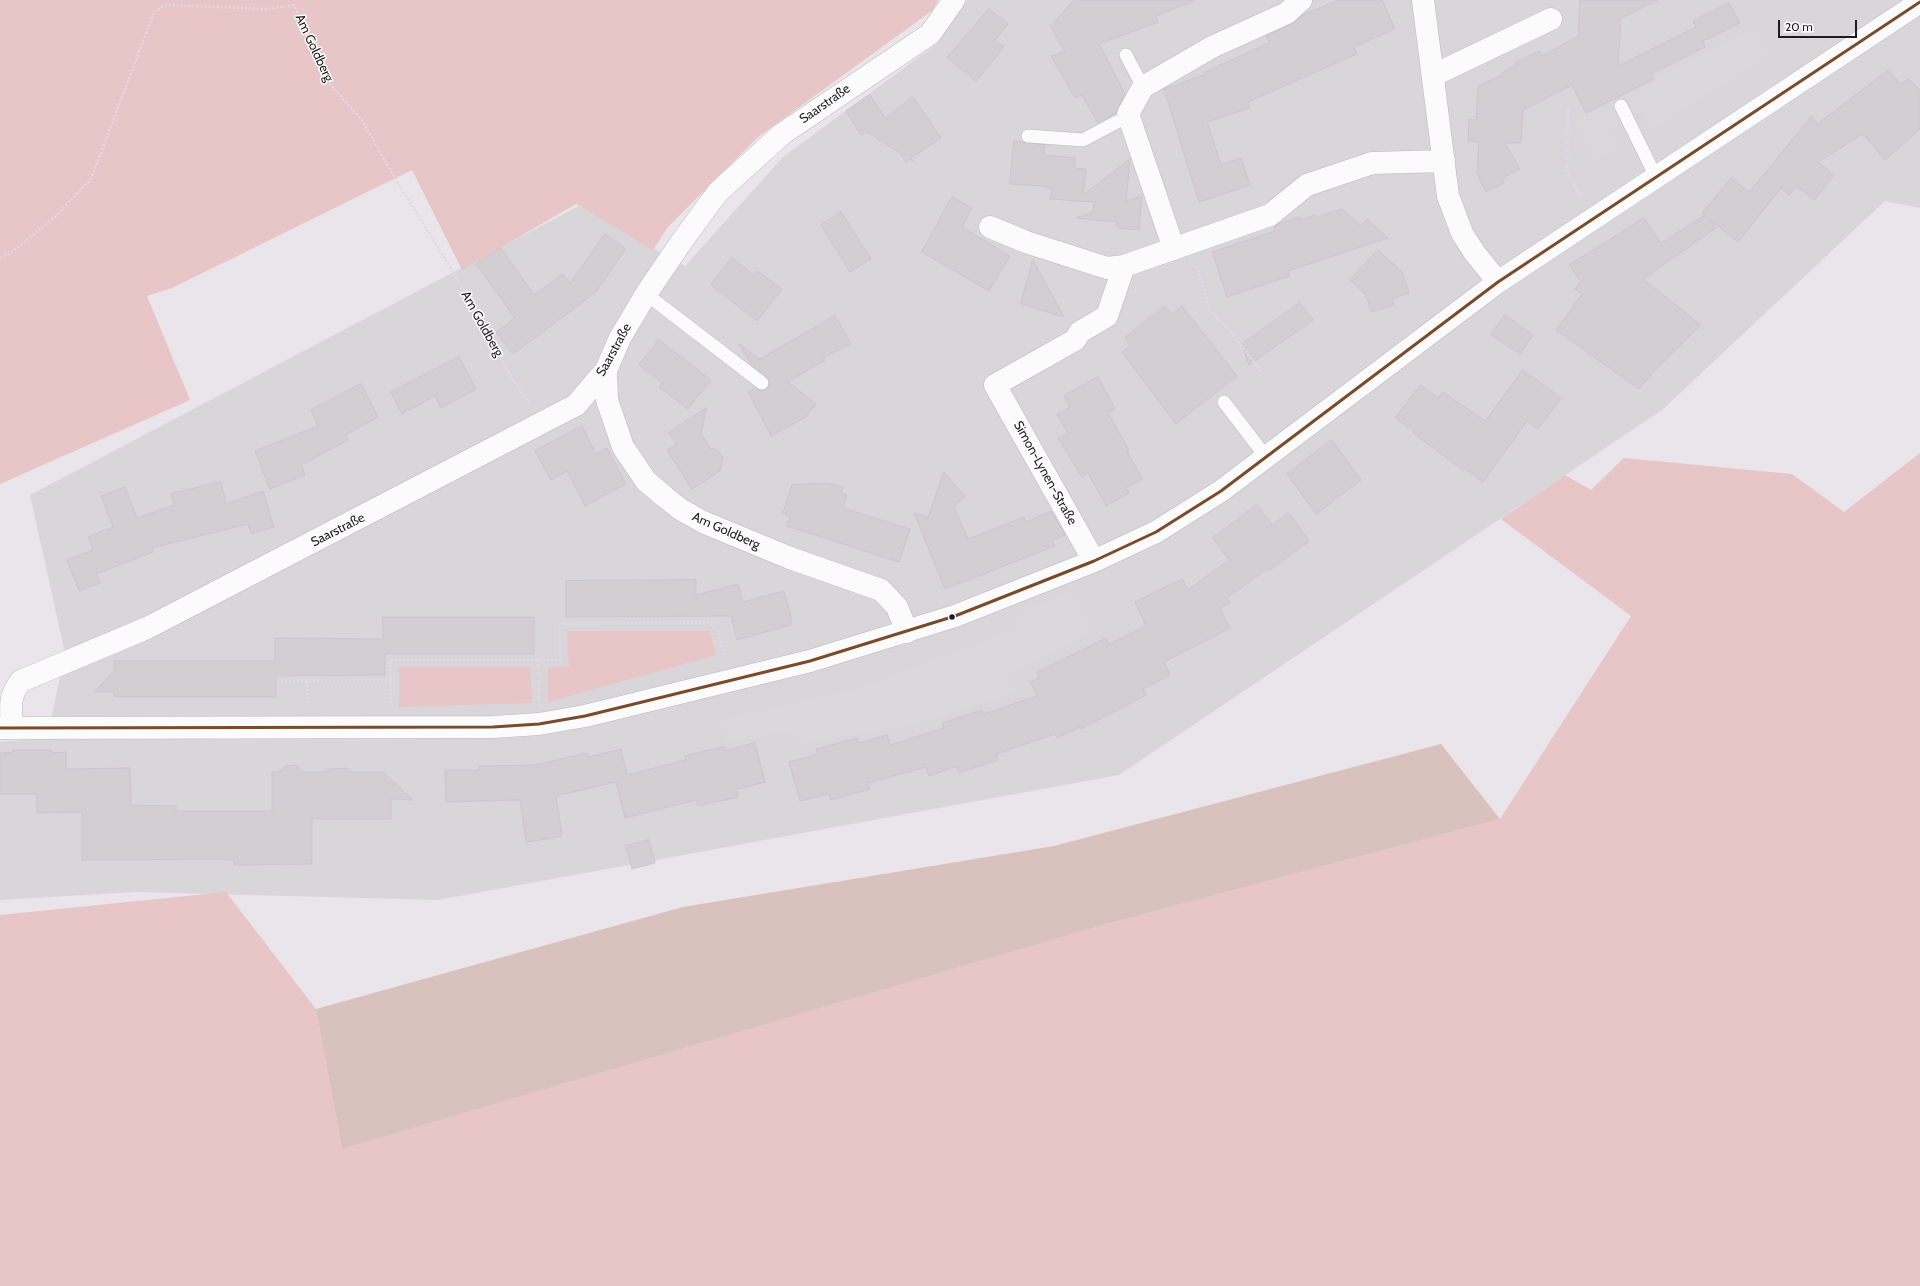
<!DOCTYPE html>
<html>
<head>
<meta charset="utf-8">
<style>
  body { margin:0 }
  #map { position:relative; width:1920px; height:1286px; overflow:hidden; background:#eae5ea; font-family:Cabin,sans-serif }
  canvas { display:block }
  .scale { position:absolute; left:1778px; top:20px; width:79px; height:18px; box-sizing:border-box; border:2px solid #1c1c1c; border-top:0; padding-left:5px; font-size:12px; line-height:14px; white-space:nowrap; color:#1c1c1c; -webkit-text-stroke:3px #fff; paint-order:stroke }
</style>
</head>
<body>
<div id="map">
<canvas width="1920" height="1286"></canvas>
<div class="scale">20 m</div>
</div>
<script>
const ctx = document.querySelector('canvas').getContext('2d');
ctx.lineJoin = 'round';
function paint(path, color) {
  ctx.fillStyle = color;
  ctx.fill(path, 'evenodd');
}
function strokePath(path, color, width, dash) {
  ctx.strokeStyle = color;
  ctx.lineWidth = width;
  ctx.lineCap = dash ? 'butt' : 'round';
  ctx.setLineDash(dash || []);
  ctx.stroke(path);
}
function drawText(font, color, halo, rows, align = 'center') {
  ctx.font = font + ' Cabin,sans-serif';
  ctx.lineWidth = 3;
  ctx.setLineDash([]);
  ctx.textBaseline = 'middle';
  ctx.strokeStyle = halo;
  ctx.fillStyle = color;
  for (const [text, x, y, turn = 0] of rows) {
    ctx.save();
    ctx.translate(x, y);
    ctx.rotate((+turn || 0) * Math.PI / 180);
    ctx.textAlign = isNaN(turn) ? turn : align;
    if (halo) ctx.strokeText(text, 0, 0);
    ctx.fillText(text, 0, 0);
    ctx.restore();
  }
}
paint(new Path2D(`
  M 967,0 L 1920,0 L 1920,208 L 1885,201 L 1662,410 L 1119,775 L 438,900 L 136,892 L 0,900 L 0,742 L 47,738 L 65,653 L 30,495 L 579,206 L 685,266 L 783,157 L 938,43 Z`), '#d9d6d9');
paint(new Path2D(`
  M 0,0 L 938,0 L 933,10 L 758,137 L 668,227 L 653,250 L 576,204 L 462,270 L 412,170 L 172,288 L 147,296 L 190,400 L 0,484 Z
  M 1920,453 L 1920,1286 L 0,1286 L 0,915 L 226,892 L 316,1009 L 342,1149 L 1103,925 L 1500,819 L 1631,616 L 1501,519 L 1565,475 L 1591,490 L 1624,458 L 1792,474 L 1844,512 Z
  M 567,631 L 710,631 L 716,655 L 548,702 L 548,668 L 569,666 Z
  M 399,667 L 530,667 L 532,703 L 399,707 Z`), '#e8c5c6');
paint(new Path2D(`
  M 1441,744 L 1500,819 L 1103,925 L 342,1149 L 316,1009 L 683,907 L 1054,846 Z`), '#d9c1bd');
paint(new Path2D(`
  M 1754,28 L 1770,55 L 1652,129 L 1643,112 L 1611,128 L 1620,147 L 1593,160 L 1574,122 Z
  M 1073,590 L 1095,629 L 1010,674 L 1017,692 L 914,725 L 802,744 L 796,730 L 726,743 L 719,720 L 860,688 L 1008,632 L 1023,611 Z`), '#d9d7d9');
const building = new Path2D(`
  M 1074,0 L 1194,0 L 1194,1 L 1156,16 L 1158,22 L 1099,44 L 1125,94 L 1116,113 L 1098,123 L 1082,95 L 1075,98 L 1051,56 L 1065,52 L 1051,27 Z
  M 1339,0 L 1382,0 L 1395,29 L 1354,47 L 1357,54 L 1248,102 L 1250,108 L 1207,122 L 1221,165 L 1241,158 L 1250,185 L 1199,202 L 1164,89 L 1206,74 L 1205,72 L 1269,43 L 1266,36 L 1292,24 L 1303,15 Z
  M 1580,0 L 1658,0 L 1621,18 L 1618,66 L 1696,27 L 1693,21 L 1729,3 L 1740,23 L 1703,41 L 1702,39 L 1705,47 L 1651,74 L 1654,79 L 1586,113 L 1572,85 L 1523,110 L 1521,143 L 1505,143 L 1520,169 L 1502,178 L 1504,183 L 1486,192 L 1477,173 L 1479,142 L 1468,141 L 1469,119 L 1476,120 L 1478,86 L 1503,74 L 1502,73 L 1516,65 L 1515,63 L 1539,51 L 1542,56 L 1578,36 Z
  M 989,9 L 1008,24 L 995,40 L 1004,47 L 976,81 L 947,58 Z
  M 1889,70 L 1900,84 L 1908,79 L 1920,89 L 1920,129 L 1885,160 L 1863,134 L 1818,162 L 1834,175 L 1814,200 L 1796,186 L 1789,195 L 1781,188 L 1738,242 L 1709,219 L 1716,228 L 1643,279 L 1701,325 L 1657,368 L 1639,389 L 1556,330 L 1582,294 L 1575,289 L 1581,282 L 1569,265 L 1644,218 L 1661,243 L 1705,215 L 1702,213 L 1731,178 L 1749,192 L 1812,116 L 1817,124 Z
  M 870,95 L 885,118 L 913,97 L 941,138 L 911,158 L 913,161 L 910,159 L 906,162 L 900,153 L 867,132 L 861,135 L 846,111 Z
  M 1014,141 L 1045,145 L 1044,155 L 1075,158 L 1074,168 L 1086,169 L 1083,195 L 1130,159 L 1126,201 L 1142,196 L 1139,230 L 1117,228 L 1117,222 L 1076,218 L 1093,212 L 1094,202 L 1050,199 L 1052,190 L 1043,186 L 1010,184 Z
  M 952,197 L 972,208 L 962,227 L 1010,256 L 989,291 L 922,252 Z
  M 1342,209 L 1361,226 L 1367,219 L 1388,238 L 1288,271 L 1290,276 L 1227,297 L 1212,252 L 1275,231 L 1274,227 L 1280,223 L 1300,217 L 1301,220 L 1316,215 L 1317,217 Z
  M 841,212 L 871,259 L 850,272 L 821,225 Z
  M 605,234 L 626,249 L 595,293 L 513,354 L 496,332 L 515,318 L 476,264 L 501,248 L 534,295 L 563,274 L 570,283 Z
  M 1378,250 L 1403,273 L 1409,293 L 1392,299 L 1394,305 L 1371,312 L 1366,295 L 1350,280 Z
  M 732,258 L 754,275 L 757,271 L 782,289 L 757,321 L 711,285 Z
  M 1033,260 L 1064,317 L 1021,304 Z
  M 1300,303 L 1313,320 L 1249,365 L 1242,344 Z
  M 1165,306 L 1172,314 L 1182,306 L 1237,376 L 1176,424 L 1122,352 L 1131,345 L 1125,338 Z
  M 1505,315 L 1533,335 L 1520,354 L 1491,335 Z
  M 835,316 L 851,344 L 823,358 L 825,360 L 788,382 L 816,404 L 806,417 L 771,436 L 748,392 L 756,388 L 761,391 L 765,390 L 770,384 L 769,380 L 751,364 L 739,344 L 759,359 Z
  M 659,340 L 711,380 L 688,409 L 659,387 L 662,383 L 639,365 Z
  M 459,357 L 476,389 L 441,408 L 435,396 L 402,414 L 391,392 Z
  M 1523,370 L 1561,398 L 1538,429 L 1527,421 L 1483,482 L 1465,469 L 1463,470 L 1413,433 L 1414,431 L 1395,418 L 1420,385 L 1438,398 L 1443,392 L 1485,421 Z
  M 1098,377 L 1115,409 L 1108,413 L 1129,450 L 1127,451 L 1142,479 L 1126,488 L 1129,493 L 1106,506 L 1088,473 L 1082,477 L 1058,438 L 1068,433 L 1057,414 L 1070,407 L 1064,396 Z
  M 361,384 L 378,417 L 345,435 L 348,440 L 301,465 L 305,475 L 270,489 L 255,451 L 318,426 L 311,410 Z
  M 706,408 L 701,434 L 710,448 L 718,450 L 723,457 L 720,471 L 692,489 L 667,450 L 677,444 L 669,433 Z
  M 582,426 L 596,454 L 607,448 L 626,484 L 585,506 L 567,471 L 551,480 L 535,451 Z
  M 1332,440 L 1361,480 L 1316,514 L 1287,474 Z
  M 944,472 L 965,497 L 954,506 L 968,539 L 1024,517 L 1026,522 L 1051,511 L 1065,535 L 1052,540 L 1055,546 L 945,589 L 914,513 L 928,517 Z
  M 221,482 L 226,504 L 263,491 L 274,527 L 251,534 L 248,524 L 152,548 L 153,552 L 96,574 L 100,583 L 79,591 L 67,560 L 93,550 L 88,537 L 113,527 L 101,496 L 125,487 L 137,518 L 174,505 L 171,494 Z
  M 828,483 L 843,487 L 841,493 L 847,495 L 843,508 L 910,529 L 899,562 L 787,526 L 790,516 L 783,513 L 792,485 Z
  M 1257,505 L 1272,525 L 1289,513 L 1309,541 L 1270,570 L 1268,568 L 1227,598 L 1230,603 L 1220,608 L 1230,628 L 1164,662 L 1170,675 L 1143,689 L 1146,695 L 1081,729 L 1080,727 L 1057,738 L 1055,734 L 996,754 L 998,760 L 959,773 L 957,766 L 929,776 L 926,767 L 868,783 L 870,789 L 831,800 L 829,794 L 800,801 L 789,762 L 818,754 L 816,749 L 857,738 L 858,743 L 887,735 L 890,745 L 944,728 L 942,723 L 982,710 L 984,714 L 1037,696 L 1030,682 L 1039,678 L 1037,672 L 1106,638 L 1109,644 L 1146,626 L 1135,602 L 1182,579 L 1188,590 L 1229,560 L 1213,538 Z
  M 696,580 L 696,595 L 738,584 L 743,602 L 784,591 L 791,616 L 791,625 L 737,640 L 731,616 L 566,617 L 566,581 Z
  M 383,617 L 534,617 L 534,654 L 385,654 L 385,675 L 276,676 L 276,697 L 114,697 L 114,692 L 94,692 L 114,671 L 114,661 L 275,661 L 275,638 L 383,639 Z
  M 755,743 L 765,782 L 736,790 L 738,797 L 698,806 L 696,800 L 625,818 L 616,782 L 556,796 L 562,836 L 548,839 L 526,842 L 520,800 L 446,802 L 445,770 L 479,770 L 479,766 L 535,765 L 587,753 L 588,757 L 621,749 L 627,775 L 686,760 L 685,756 L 725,746 L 727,750 Z
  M 13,750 L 52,750 L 52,753 L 66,752 L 66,769 L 130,768 L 131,805 L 176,806 L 176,811 L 272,811 L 272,772 L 279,772 L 286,766 L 297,765 L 304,772 L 325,772 L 329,769 L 348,768 L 351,772 L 383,772 L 413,800 L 391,799 L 391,819 L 312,819 L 312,864 L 234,865 L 234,860 L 218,859 L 82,860 L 82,812 L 37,813 L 37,794 L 0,794 L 0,753 L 13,752 Z
  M 649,840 L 655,863 L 632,869 L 626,846 Z`);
paint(building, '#d2ced2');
strokePath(building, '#cdc6cd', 1);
const service = new Path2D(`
  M 1126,55 L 1143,87
  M 1621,106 L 1656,177
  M 1028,136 L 1083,140 L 1130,115
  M 646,294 L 762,383
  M 1224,402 L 1266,457`);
const minor = new Path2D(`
  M 1423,0 L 1448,196 L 1462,233 L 1474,252 L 1498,282
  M 1434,75 L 1551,19
  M 990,227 L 1026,242 L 1107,268 L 1124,266
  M 1174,249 L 1128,114 L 1143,87 L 1212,47 L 1287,13 L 1301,0
  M 606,370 L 607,400 L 623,447 L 646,481 L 665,497 L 680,509 L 703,522 L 790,558 L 881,590 L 897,607 L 907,632
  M 1094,561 L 995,385 L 1075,340 L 1080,332 L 1107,316 L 1124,266 L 1270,215 L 1307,185 L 1372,163 L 1444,161
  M 12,727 C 11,709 8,696 21,681 L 147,628 L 576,405 L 606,370 L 620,338 L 646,294 L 682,241 L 718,192 L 782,134 L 930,34 L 954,0
  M 0,728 L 493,727 L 539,724 L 585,716 L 810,661 L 955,616 L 1094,561 L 1156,532 L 1221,491 L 1498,282 L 1920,2`);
strokePath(service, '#bab8ba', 14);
strokePath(minor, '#bab8ba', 23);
strokePath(new Path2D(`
  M 1568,110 L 1567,173 L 1581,197
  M 0,257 L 11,253 L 56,216 L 91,179 L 154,12 L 166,5 L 268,9 L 294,5 L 326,80 L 362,120 L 390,170 L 452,270 L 510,375 L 529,403
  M 1197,266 L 1210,310 L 1235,337 L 1263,374
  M 538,660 L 539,699
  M 281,681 L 391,680
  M 307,681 L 308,702
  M 391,703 L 390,660 L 560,660 L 560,624 L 707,622 C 719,625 721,646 724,657`), '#e2d8e9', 2.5, [2, 2]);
strokePath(service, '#fcfbfc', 13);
strokePath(minor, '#fcfbfc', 22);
strokePath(new Path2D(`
  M 0,728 L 493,727 L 539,724 L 585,716 L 810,661 L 955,616 L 1094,561 L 1156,532 L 1221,491 L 1498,282 L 1920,2`), '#7a4b2a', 3);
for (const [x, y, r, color] of [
  [952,617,3.5,"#1c1c1c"]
]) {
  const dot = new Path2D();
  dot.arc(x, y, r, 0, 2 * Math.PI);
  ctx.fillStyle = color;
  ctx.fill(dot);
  strokePath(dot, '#fff', 1.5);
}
drawText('13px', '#1c1c1c', '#fff', [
  ["Am Goldberg",314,48,65],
  ["Saarstraße",825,104,-35],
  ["Am Goldberg",482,324,61],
  ["Saarstraße",614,350,-61],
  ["Simon-Lynen-Straße",1045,473,61],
  ["Saarstraße",338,530,-27],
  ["Am Goldberg",726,531,24]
]);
</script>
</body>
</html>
